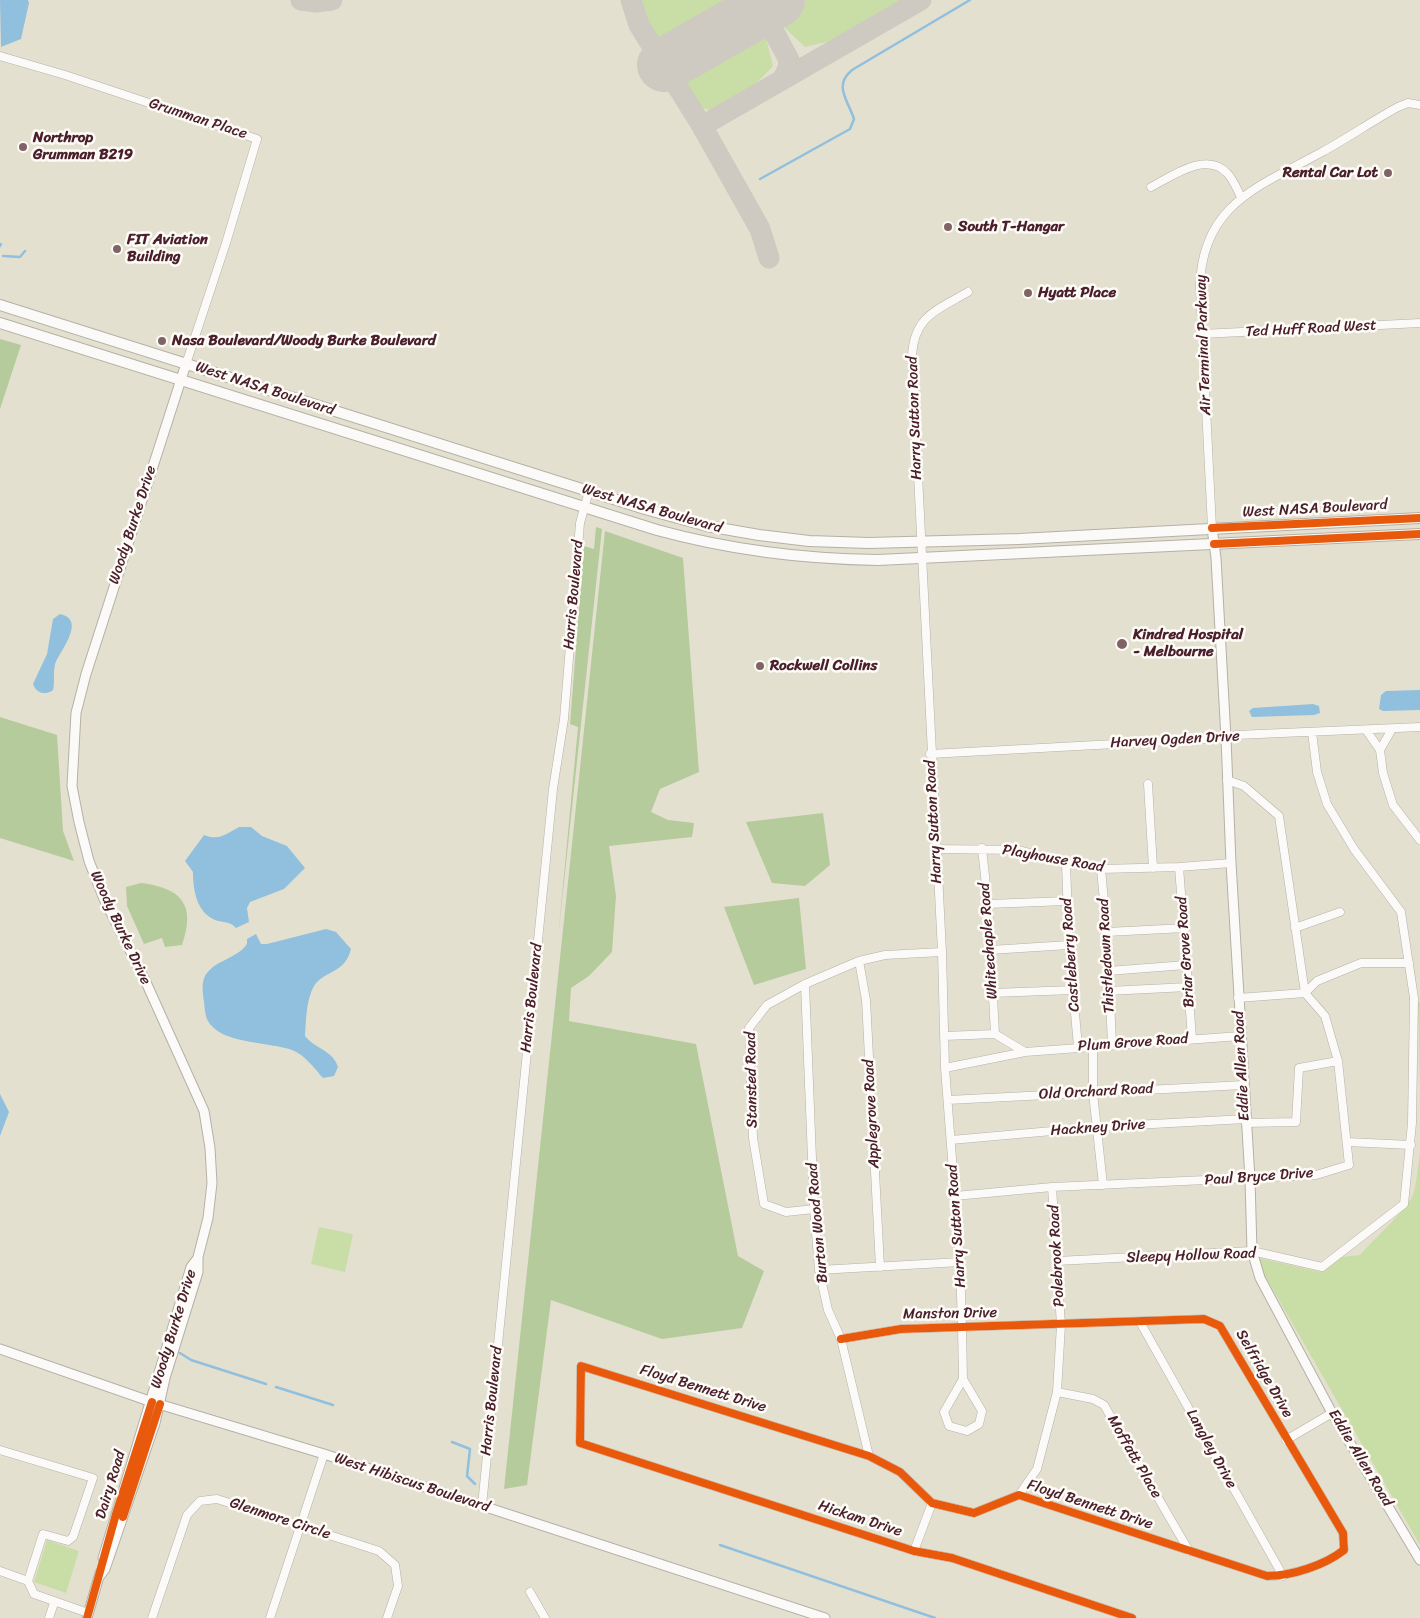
<!DOCTYPE html>
<html>
<head>
<meta charset="utf-8">
<style>
  body { margin:0 }
  canvas { display:block; background:#e4e0d0 }
</style>
</head>
<body>
<canvas width="1420" height="1618"></canvas>
<script>
const ctx = document.querySelector('canvas').getContext('2d');
ctx.lineJoin = 'round';
function paint(path, color) {
  ctx.fillStyle = color;
  ctx.fill(path, 'evenodd');
}
function strokePath(path, color, width, dash) {
  ctx.strokeStyle = color;
  ctx.lineWidth = width;
  ctx.lineCap = dash ? 'butt' : 'round';
  ctx.setLineDash(dash || []);
  ctx.stroke(path);
}
function drawText(font, color, halo, rows, align = 'center') {
  ctx.font = font + ' Sriracha,sans-serif';
  ctx.lineWidth = 5;
  ctx.setLineDash([]);
  ctx.textBaseline = 'middle';
  ctx.strokeStyle = halo;
  ctx.fillStyle = color;
  for (const [text, x, y, turn = 0] of rows) {
    ctx.save();
    ctx.translate(x, y);
    ctx.rotate((+turn || 0) * Math.PI / 180);
    ctx.textAlign = isNaN(turn) ? turn : align;
    if (halo) ctx.strokeText(text, 0, 0);
    ctx.fillText(text, 0, 0);
    ctx.restore();
  }
}
paint(new Path2D(`
  M 639,0 L 744,0 L 745,3 L 679,40 L 666,43 C 650,38 643,16 639,0 Z
  M 804,0 L 909,0 L 835,40 L 805,47 L 784,27 L 777,15 Z
  M 758,27 L 766,38 L 773,66 C 751,90 702,140 686,84 L 689,68 Z
  M 1418,1002 L 1420,1002 L 1420,1090 Z
  M 1420,1153 L 1420,1545 L 1261,1269 L 1258,1258 L 1321,1272 L 1342,1257 L 1360,1255 C 1371,1242 1409,1207 1413,1195 C 1417,1182 1418,1166 1420,1153 Z
  M 319,1227 L 353,1234 L 345,1272 L 311,1264 Z
  M 47,1540 L 79,1551 L 66,1593 L 34,1582 Z`), '#c9dda6');
paint(new Path2D(`
  M 0,339 L 21,345 L 0,409 Z
  M 596,527 L 602,529 L 558,938 L 578,727 L 570,724 L 584,546 L 594,549 Z
  M 605,531 L 683,558 L 699,772 L 660,789 L 651,812 L 668,820 L 694,823 L 692,837 L 609,846 L 616,896 L 612,952 L 589,976 L 571,988 L 569,1021 L 696,1044 L 738,1256 L 764,1271 L 742,1328 L 662,1339 L 551,1300 L 527,1485 L 504,1489 Z
  M 0,717 L 57,735 L 63,831 L 74,861 L 0,838 Z
  M 823,813 L 830,865 L 805,886 L 772,883 L 746,822 Z
  M 141,883 C 182,888 196,905 182,945 L 165,947 L 162,938 L 144,944 L 127,906 L 126,887 Z
  M 799,898 L 806,969 L 754,985 L 724,907 Z`), '#b5cb9c');
paint(new Path2D(`
  M 0,0 L 28,0 L 29,3 L 21,39 L 1,47 Z
  M 60,614 C 88,620 58,653 55,665 C 53,673 55,682 53,690 C 45,696 36,693 33,684 L 47,654 L 53,619 Z
  M 1420,690 L 1420,710 L 1383,711 L 1379,709 L 1381,695 L 1386,691 Z
  M 1313,704 L 1319,706 L 1320,713 L 1314,715 L 1252,717 L 1249,711 L 1253,708 Z
  M 239,827 L 251,827 L 262,836 L 287,846 L 305,868 L 284,889 L 250,902 L 247,908 L 249,922 L 236,928 C 230,921 224,923 215,920 C 196,912 193,889 193,872 L 185,861 L 204,835 C 219,841 226,834 239,827 Z
  M 326,929 L 336,932 L 351,949 C 345,974 323,971 314,986 C 306,1000 306,1021 305,1036 C 315,1049 333,1050 338,1067 L 334,1076 L 323,1078 C 314,1068 305,1055 292,1050 C 270,1042 225,1044 210,1024 C 205,1018 205,1010 204,1002 C 203,994 201,984 205,976 C 214,960 237,959 247,944 L 247,939 L 256,934 L 261,944 L 267,944 Z
  M 0,1094 L 9,1112 L 0,1136 Z`), '#90c0dd');
strokePath(new Path2D(`
  M 760,179 L 850,129 L 854,119 C 848,100 833,86 852,70 L 970,0
  M 0,246 L 1,244
  M 3,256 L 20,257 L 25,251
  M 180,1353 L 191,1360 L 266,1384
  M 276,1387 L 333,1405
  M 452,1442 L 470,1449 L 467,1476 L 475,1484
  M 720,1545 L 935,1618`), '#90c0dd', 2.5);
strokePath(new Path2D(`
  M 301,0 L 316,2 L 332,0
  M 631,0 L 639,25 L 702,126 L 760,229 L 769,258
  M 757,0 L 789,60 L 788,69 L 782,80
  M 702,126 L 921,0`), '#cecac1', 21);
strokePath(new Path2D(`
  M 664,65 L 778,0`), '#cecac1', 54);
const minor = new Path2D(`
  M 0,56 L 65,75 L 257,139 L 226,243 L 186,364
  M 1151,187 C 1172,176 1206,151 1227,173 C 1233,179 1237,189 1241,197
  M 1202,334 L 1420,323
  M 1212,528 L 1200,288 C 1201,204 1260,186 1322,152 C 1348,138 1372,121 1398,107 L 1408,103 L 1420,105
  M 1366,730 L 1380,750 L 1392,729
  M 1380,750 L 1383,773 L 1393,805 L 1420,840
  M 930,754 L 1226,738 L 1236,735 L 1420,727
  M 1148,784 L 1153,868
  M 982,848 L 988,904 L 995,1034
  M 936,849 L 1019,850 L 1066,863 L 1101,869 L 1179,867 L 1231,863
  M 1066,863 L 1069,945 L 1078,1047
  M 1179,867 L 1192,1038
  M 1101,869 L 1107,932 L 1112,1044
  M 988,904 L 1067,901
  M 1295,928 L 1340,912
  M 1107,932 L 1185,928
  M 990,950 L 1069,945
  M 859,961 L 866,1000 L 880,1267
  M 1108,971 L 1186,965
  M 805,984 L 814,1209 L 819,1270 L 828,1310 L 841,1339 L 869,1456
  M 1108,991 L 1188,987
  M 992,993 L 1074,990
  M 1238,998 L 1305,993 L 1317,981 L 1361,963 L 1409,963
  M 944,1036 L 995,1034 L 1025,1052
  M 1093,1046 L 1093,1093 L 1103,1185
  M 945,1068 L 1025,1052 L 1240,1036
  M 948,1100 L 1244,1085
  M 1246,1123 L 1296,1122 L 1299,1068 L 1338,1061
  M 951,1140 L 1097,1127 L 1246,1119
  M 1347,1142 L 1411,1145
  M 955,1196 L 1052,1187 L 1316,1175 L 1349,1165 L 1338,1061 L 1325,1016 L 1305,993 L 1279,816 L 1244,786 L 1227,780
  M 814,1209 L 786,1212 L 764,1204 L 753,1138 L 749,1028 L 767,1005 L 805,984 L 859,961 L 885,955 L 942,952
  M 1057,1261 L 1252,1251 L 1322,1267 L 1404,1204 L 1412,1123 L 1414,998 L 1401,912 L 1354,849 L 1327,804 L 1317,772 L 1312,732
  M 819,1270 L 960,1262
  M 1140,1322 L 1283,1576
  M 841,1339 L 901,1329 L 1204,1319 L 1220,1326 L 1343,1533 L 1344,1550 C 1325,1565 1292,1576 1267,1576 L 1019,1495 L 974,1513 L 932,1503 L 900,1472 L 869,1456 L 581,1366 L 580,1443 L 914,1551 L 952,1558 L 1132,1618
  M 963,1379 L 982,1411 L 979,1424 L 967,1431 L 949,1426 L 944,1412 L 963,1379 L 962,1328 L 960,1262 L 945,1068 L 942,952 L 912,356 C 914,316 937,310 968,292
  M 1057,1392 L 1093,1399 L 1104,1405 L 1189,1551
  M 1286,1440 L 1332,1413
  M 0,1450 L 93,1478 L 73,1537 L 68,1541 L 43,1534 L 28,1581
  M 1019,1495 L 1037,1469 L 1057,1392 L 1061,1325 L 1052,1187
  M 482,1506 L 553,789 L 564,719 L 580,523 L 589,491
  M 914,1551 L 932,1503
  M 0,1571 L 28,1581 L 34,1594 L 88,1613
  M 530,1592 L 545,1618
  M 49,1618 L 54,1603
  M 152,1618 L 187,1515 L 200,1501 L 217,1499 L 379,1551 L 395,1565 L 398,1586 L 387,1618
  M 270,1618 L 324,1454`);
const tertiary = new Path2D(`
  M 1212,528 L 1216,558 L 1226,738 L 1231,863 L 1250,1179 L 1252,1251 L 1260,1278 L 1332,1413 L 1420,1560
  M 0,1349 L 152,1402 L 324,1454 L 825,1618
  M 103,1558 L 191,1267 L 198,1258
  M 99,1577 L 105,1569 L 155,1423 L 165,1378 L 198,1272 L 198,1257 L 208,1218 L 212,1183 L 210,1148 L 204,1111 L 145,980 L 104,899 L 89,861 L 79,822 L 72,786 L 76,713 L 86,674 L 186,364
  M 87,1618 L 100,1573`);
const secondary = new Path2D(`
  M 0,305 L 645,509 L 707,526 L 759,535 L 809,541 L 869,543 L 1019,539 L 1420,518
  M 0,323 L 657,530 C 730,550 802,559 878,560 L 1420,534`);
strokePath(minor, '#b6b0a7', 9);
strokePath(tertiary, '#b6b0a7', 11);
strokePath(secondary, '#b6b0a7', 12);
strokePath(minor, '#fbfaf8', 8);
strokePath(tertiary, '#fbfaf8', 9);
strokePath(secondary, '#fbfaf8', 10);
strokePath(new Path2D(`
  M 1212,528 L 1420,518
  M 1214,544 L 1420,534
  M 841,1339 L 901,1329 L 1204,1319 L 1220,1326 L 1343,1533 L 1344,1550 C 1325,1565 1292,1576 1267,1576 L 1019,1495 L 974,1513 L 932,1503 L 900,1472 L 869,1456 L 581,1366 L 580,1443 L 914,1551 L 952,1558 L 1132,1618
  M 123,1517 L 160,1404
  M 87,1618 L 116,1514 L 152,1402`), '#e8590c', 8);
for (const [x, y, r, color] of [
  [23,147,5,"#806365"],
  [1388,173,5,"#806365"],
  [948,227,5,"#806365"],
  [117,249,5,"#806365"],
  [1028,293,5,"#806365"],
  [162,341,5,"#806365"],
  [1122,644,6,"#806365"],
  [760,666,5,"#806365"]
]) {
  const dot = new Path2D();
  dot.arc(x, y, r, 0, 2 * Math.PI);
  ctx.fillStyle = color;
  ctx.fill(dot);
  strokePath(dot, '#fdfcf7', 2);
}
drawText('15px', '#4a1f2b', '#fdfcf7', [
  ["Grumman Place",198,119,18],
  ["Ted Huff Road West",1311,329,-3],
  ["Air Terminal Parkway",1204,345,-92],
  ["West NASA Boulevard",265,389,18],
  ["Harry Sutton Road",915,418,-92],
  ["West NASA Boulevard",652,509,16],
  ["West NASA Boulevard",1315,509,-3],
  ["Woody Burke Drive",133,525,-72],
  ["Harris Boulevard",574,595,-85],
  ["Harvey Ogden Drive",1175,740,-3],
  ["Harry Sutton Road",934,822,-93],
  ["Playhouse Road",1053,859,10],
  ["Woody Burke Drive",120,928,65],
  ["Whitechaple Road",989,941,-94],
  ["Briar Grove Road",1186,952,-94],
  ["Castleberry Road",1071,955,-94],
  ["Thistledown Road",1107,956,-93],
  ["Harris Boulevard",532,998,-84],
  ["Plum Grove Road",1133,1043,-4],
  ["Eddie Allen Road",1242,1066,-93],
  ["Stansted Road",752,1080,-91],
  ["Old Orchard Road",1096,1092,-3],
  ["Applegrove Road",872,1114,-93],
  ["Hackney Drive",1098,1128,-4],
  ["Paul Bryce Drive",1259,1177,-4],
  ["Burton Wood Road",818,1223,-95],
  ["Harry Sutton Road",957,1226,-94],
  ["Polebrook Road",1057,1256,-93],
  ["Sleepy Hollow Road",1191,1256,-2],
  ["Manston Drive",950,1314,-1],
  ["Woody Burke Drive",174,1329,-73],
  ["Selfridge Drive",1264,1374,60],
  ["Floyd Bennett Drive",703,1389,17],
  ["Harris Boulevard",492,1401,-84],
  ["Langley Drive",1211,1449,61],
  ["Moffatt Place",1134,1457,60],
  ["Eddie Allen Road",1360,1458,59],
  ["West Hibiscus Boulevard",412,1483,18],
  ["Dairy Road",111,1485,-73],
  ["Floyd Bennett Drive",1090,1505,18],
  ["Glenmore Circle",280,1519,18],
  ["Hickam Drive",860,1519,18]
]);
drawText('bold 15px', '#4a1f2b', '#fdfcf7', [
  ["Northrop",33,138],
  ["Grumman B219",33,155],
  ["Rental Car Lot",1378,173,"right"],
  ["South T-Hangar",958,227],
  ["FIT Aviation",127,240],
  ["Building",127,257],
  ["Hyatt Place",1038,293],
  ["Nasa Boulevard/Woody Burke Boulevard",172,341],
  ["Kindred Hospital",1133,635],
  ["- Melbourne",1133,652],
  ["Rockwell Collins",770,666]
], 'left');
</script>
</body>
</html>
